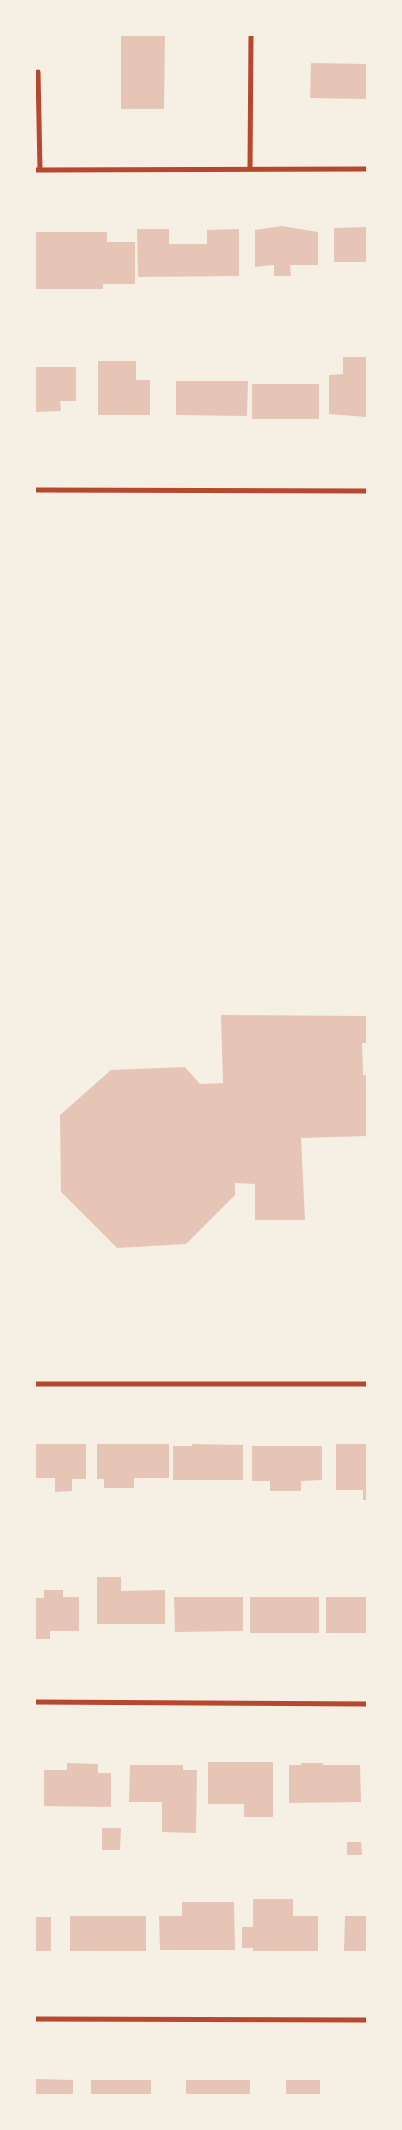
<!DOCTYPE html>
<html>
<head>
<meta charset="utf-8">
<style>
  body { margin:0 }
  #map { position:relative; width:402px; height:2130px; overflow:hidden; background:#f6efe4; font-family:"Noto Sans",sans-serif }
  canvas { display:block }
  .frame { position:absolute; inset:0; border:36px solid #f6efe4; pointer-events:none }
</style>
</head>
<body>
<div id="map">
<canvas width="402" height="2130"></canvas>
<div class="frame"></div>
</div>
<script>
const ctx = document.querySelector('canvas').getContext('2d');
ctx.lineJoin = 'round';
function paint(path, color) {
  ctx.fillStyle = color;
  ctx.fill(path, 'evenodd');
}
function strokePath(path, color, width, dash) {
  ctx.strokeStyle = color;
  ctx.lineWidth = width;
  ctx.lineCap = dash ? 'butt' : 'round';
  ctx.setLineDash(dash || []);
  ctx.stroke(path);
}
paint(new Path2D(`
  M 121,35 L 165,35 L 164,109 L 121,109 Z
  M 311,63 L 367,64 L 367,99 L 310,98 Z
  M 282,226 L 318,232 L 318,265 L 290,265 L 291,276 L 274,276 L 274,265 L 255,267 L 255,230 Z
  M 367,227 L 367,262 L 334,262 L 334,228 Z
  M 137,229 L 169,229 L 169,244 L 207,244 L 207,230 L 239,229 L 239,276 L 138,277 Z
  M 35,232 L 107,232 L 107,242 L 135,242 L 135,284 L 103,284 L 103,289 L 35,289 Z
  M 343,357 L 367,357 L 366,417 L 329,414 L 329,375 L 343,374 Z
  M 98,361 L 136,361 L 136,380 L 150,380 L 150,415 L 98,415 Z
  M 35,367 L 76,367 L 76,401 L 60,401 L 61,411 L 35,412 Z
  M 176,381 L 248,381 L 247,416 L 176,415 Z
  M 252,384 L 319,384 L 319,419 L 252,419 Z
  M 221,1015 L 367,1016 L 367,1043 L 362,1043 L 363,1075 L 367,1075 L 367,1136 L 301,1138 L 305,1220 L 255,1220 L 255,1184 L 235,1183 L 235,1195 L 186,1244 L 117,1248 L 61,1192 L 60,1115 L 111,1070 L 185,1067 L 200,1084 L 223,1083 Z
  M 35,1444 L 86,1444 L 86,1479 L 72,1479 L 72,1491 L 55,1492 L 55,1478 L 35,1478 Z
  M 97,1444 L 169,1444 L 169,1478 L 134,1478 L 134,1488 L 104,1488 L 104,1479 L 97,1479 Z
  M 192,1444 L 243,1445 L 243,1480 L 173,1480 L 173,1446 L 192,1446 Z
  M 336,1444 L 367,1444 L 367,1500 L 363,1500 L 363,1490 L 336,1490 Z
  M 252,1446 L 322,1446 L 322,1480 L 301,1481 L 301,1491 L 270,1491 L 270,1481 L 252,1481 Z
  M 97,1577 L 121,1577 L 121,1591 L 165,1590 L 165,1624 L 97,1624 Z
  M 44,1590 L 63,1590 L 63,1597 L 79,1597 L 79,1631 L 50,1631 L 50,1639 L 35,1639 L 35,1598 L 44,1598 Z
  M 174,1597 L 243,1597 L 243,1631 L 175,1632 Z
  M 250,1597 L 319,1597 L 319,1633 L 250,1633 Z
  M 326,1597 L 367,1597 L 367,1633 L 326,1633 Z
  M 208,1762 L 273,1762 L 273,1817 L 244,1817 L 244,1804 L 208,1804 Z
  M 67,1763 L 98,1764 L 98,1773 L 111,1773 L 111,1807 L 44,1806 L 44,1770 L 67,1770 Z
  M 301,1763 L 323,1763 L 323,1765 L 360,1765 L 361,1802 L 289,1803 L 289,1765 L 301,1765 Z
  M 130,1765 L 183,1765 L 183,1770 L 197,1770 L 196,1833 L 162,1832 L 162,1802 L 129,1802 Z
  M 102,1828 L 121,1828 L 120,1850 L 102,1850 Z
  M 347,1842 L 361,1842 L 362,1855 L 347,1855 Z
  M 253,1899 L 293,1899 L 293,1916 L 318,1916 L 318,1951 L 253,1951 L 253,1948 L 242,1948 L 242,1927 L 253,1927 Z
  M 182,1902 L 234,1902 L 235,1950 L 160,1950 L 159,1916 L 182,1916 Z
  M 70,1916 L 146,1916 L 146,1951 L 70,1951 Z
  M 345,1916 L 367,1916 L 367,1951 L 344,1951 Z
  M 35,1917 L 51,1917 L 51,1951 L 35,1951 Z
  M 35,2079 L 73,2080 L 73,2095 L 35,2095 Z
  M 91,2080 L 151,2080 L 151,2095 L 91,2095 Z
  M 186,2080 L 250,2080 L 250,2095 L 186,2095 Z
  M 286,2080 L 320,2080 L 320,2095 L 286,2095 Z`), '#e6c5b7');
strokePath(new Path2D(`
  M 38,72 L 40,170
  M 250,169 L 251,35
  M 35,170 L 367,169
  M 35,490 L 367,491
  M 35,1384 L 367,1384
  M 35,1702 L 367,1704
  M 35,2019 L 367,2020`), '#b5482f', 5);
</script>
</body>
</html>
